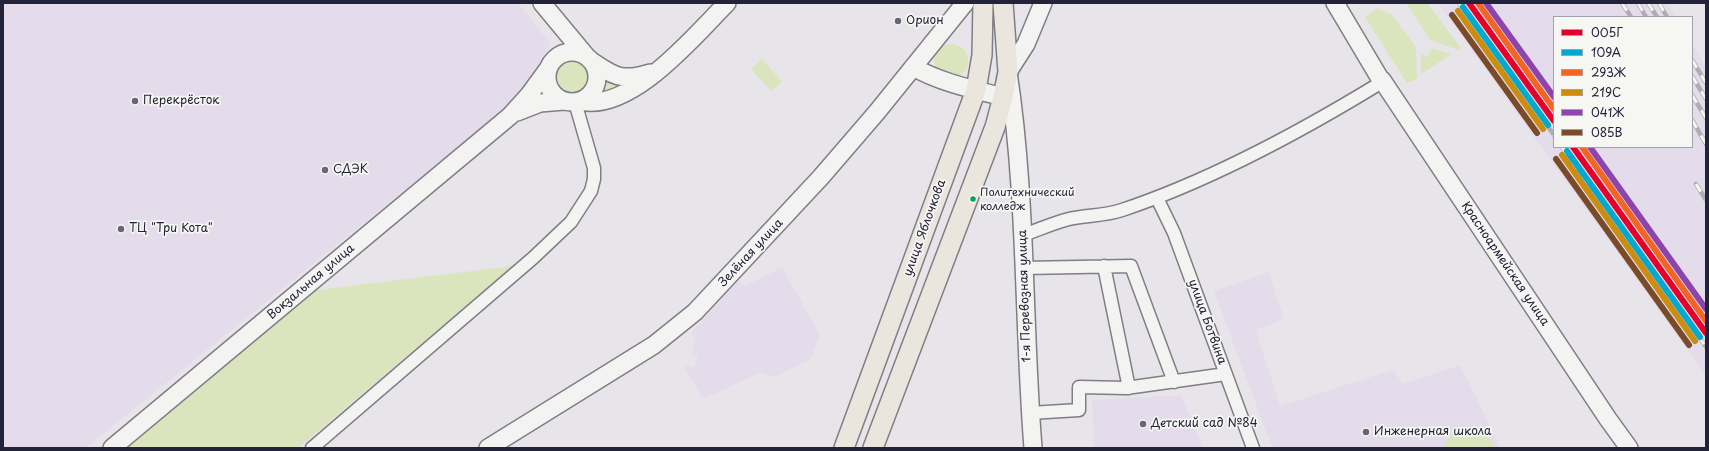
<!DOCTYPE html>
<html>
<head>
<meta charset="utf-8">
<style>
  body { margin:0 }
  #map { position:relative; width:1709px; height:451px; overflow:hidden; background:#e8e5ea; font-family:"Playpen Sans",sans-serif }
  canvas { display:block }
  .frame { position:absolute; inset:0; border:4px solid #22223b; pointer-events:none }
  .legend { position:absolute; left:1553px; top:16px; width:140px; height:132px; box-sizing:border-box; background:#f6f6f2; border:1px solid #a1a1a9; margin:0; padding:5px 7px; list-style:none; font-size:12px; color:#22223b }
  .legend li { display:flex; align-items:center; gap:8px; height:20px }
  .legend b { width:20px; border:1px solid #a1a1a9 }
</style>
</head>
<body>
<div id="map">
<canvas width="1709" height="451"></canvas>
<div class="frame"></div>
<ul class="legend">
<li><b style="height:5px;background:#e4002b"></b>005Г</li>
<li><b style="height:5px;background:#00a9ce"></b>109А</li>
<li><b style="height:5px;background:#f26522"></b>293Ж</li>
<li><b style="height:5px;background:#cc8c0c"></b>219С</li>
<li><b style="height:5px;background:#8e44ad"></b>041Ж</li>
<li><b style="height:5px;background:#7a4b2a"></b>085В</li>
</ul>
</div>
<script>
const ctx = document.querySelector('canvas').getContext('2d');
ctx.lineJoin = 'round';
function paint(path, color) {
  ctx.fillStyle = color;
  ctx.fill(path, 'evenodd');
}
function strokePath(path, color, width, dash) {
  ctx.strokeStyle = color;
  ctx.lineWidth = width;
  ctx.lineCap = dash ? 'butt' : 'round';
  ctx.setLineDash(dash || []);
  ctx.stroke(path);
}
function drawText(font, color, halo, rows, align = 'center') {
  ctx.font = font + ' "Playpen Sans",sans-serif';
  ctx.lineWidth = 3.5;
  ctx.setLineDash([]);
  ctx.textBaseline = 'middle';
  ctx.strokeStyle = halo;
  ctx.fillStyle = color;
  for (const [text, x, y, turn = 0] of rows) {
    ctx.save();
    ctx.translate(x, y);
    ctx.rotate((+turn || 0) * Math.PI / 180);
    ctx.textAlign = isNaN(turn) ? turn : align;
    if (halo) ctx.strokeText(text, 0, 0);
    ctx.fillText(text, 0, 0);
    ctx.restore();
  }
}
paint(new Path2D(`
  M 3,3 L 518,3 L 550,43 L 523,94 L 86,448 L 3,448 Z
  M 1438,3 L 1667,3 L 1676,17 L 1554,17 L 1554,147 L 1692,147 L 1692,44 L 1706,67 L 1706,376 Z
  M 782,267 L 820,335 L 810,360 L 774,377 L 762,372 L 703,399 L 685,368 L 687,365 L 694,368 L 698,356 L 691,354 L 696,338 L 691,333 L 738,281 L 746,286 Z
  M 1269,272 L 1284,319 L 1256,330 L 1280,406 L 1393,370 L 1403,384 L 1460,365 L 1501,448 L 1272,448 L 1214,291 Z
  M 1181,395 L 1203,448 L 1094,448 L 1092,400 Z`), '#e4dcea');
paint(new Path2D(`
  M 1406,3 L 1427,3 L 1461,48 L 1459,50 L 1430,40 Z
  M 1377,8 L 1391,14 L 1416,47 L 1417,79 L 1407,83 L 1365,17 Z
  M934 61a17 17 0 1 1 34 0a17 17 0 1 1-34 0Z
  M 1432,48 L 1452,54 L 1421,74 L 1421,53 L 1426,56 L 1429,55 Z
  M 762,59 L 782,82 L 771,91 L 751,69 Z
  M554 77a18 18 0 1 1 36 0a18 18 0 1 1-36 0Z
  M 603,72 L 628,82 L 596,98 L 602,85 Z
  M 513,266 L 298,448 L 126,448 L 309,291 Z
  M 1470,426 L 1483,429 L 1496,448 L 1444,448 C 1450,433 1454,431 1470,426 Z`), '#dae4bd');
const street = new Path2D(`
  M 1157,198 L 1174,233 L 1253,448
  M 1023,235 C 1038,230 1053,223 1069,219 C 1086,215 1105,216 1122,210 C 1212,180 1302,131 1382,82
  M 1104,266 L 1129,388
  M 1024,268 L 1131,266 L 1174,382
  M 1030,413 L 1079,410 L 1079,387 L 1126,388 L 1226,374
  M 312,448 L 533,258 L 571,222 L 591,191 L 594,179 L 594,168 L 575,102`);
const secondary = new Path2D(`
  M 542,3 L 586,56
  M 1335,3 L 1382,82 L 1382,80 L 1608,419 L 1629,448
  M547 77a25 25 0 1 1 50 0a25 25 0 1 1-50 0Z
  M 590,60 C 613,76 622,82 650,73
  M 913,67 C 942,83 972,89 1003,97
  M 580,101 C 631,113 694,36 727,3
  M 517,112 L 540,103 L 564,101
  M 112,448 L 510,116 L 529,95 L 548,69
  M 488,448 L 654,345 L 695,312 L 821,177 L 877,112 L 965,3
  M 1033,448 C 1023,323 1027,196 1008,72 L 1026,44 L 1043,3`);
const primary = new Path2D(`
  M 844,448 L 976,90 L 982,55 L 983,3
  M 873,448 L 995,127 L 1003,97 L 1008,72 L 1003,3`);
strokePath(street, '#807e85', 15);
strokePath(secondary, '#807e85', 20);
strokePath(primary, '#807e85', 22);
strokePath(street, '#f3f3f2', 12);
strokePath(secondary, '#f3f3f2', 17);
strokePath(primary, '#ebe6dd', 19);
const rail = new Path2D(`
  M 1459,3 L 1554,135
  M 1622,3 L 1631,17
  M 1638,3 L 1646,17
  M 1648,3 L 1657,17
  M 1659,3 L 1667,17
  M 1692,60 L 1706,83
  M 1692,76 L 1706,99
  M 1692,95 L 1706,118
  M 1692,120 L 1706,144
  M 1562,147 L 1706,347
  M 1696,184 L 1706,200`);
strokePath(rail, '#aeaeb0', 4.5);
strokePath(rail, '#f6f6f2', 3, [9]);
strokePath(new Path2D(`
  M 1469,3 L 1554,121
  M 1573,147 L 1706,333`), '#e4002b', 6);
strokePath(new Path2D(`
  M 1463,7 L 1548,125
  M 1567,151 L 1700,337`), '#00a9ce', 6);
strokePath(new Path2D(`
  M 1478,3 L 1554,109
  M 1582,147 L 1706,321`), '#f26522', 6);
strokePath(new Path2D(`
  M 1458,11 L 1543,129
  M 1562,155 L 1695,341`), '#cc8c0c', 6);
strokePath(new Path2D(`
  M 1486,3 L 1554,97
  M 1590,147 L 1706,309`), '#8e44ad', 6);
strokePath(new Path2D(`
  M 1452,15 L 1537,133
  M 1556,159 L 1689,345`), '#7a4b2a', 6);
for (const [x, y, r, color] of [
  [898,21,4,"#676678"],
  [135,101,4,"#676678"],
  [325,170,4,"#676678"],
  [973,199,3.5,"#00a651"],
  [121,229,4,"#676678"],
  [1143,424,4,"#676678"],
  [1366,432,4,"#676678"]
]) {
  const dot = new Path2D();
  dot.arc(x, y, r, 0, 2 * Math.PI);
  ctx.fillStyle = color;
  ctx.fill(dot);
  strokePath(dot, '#f6f6f2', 1.5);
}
drawText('11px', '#22223b', '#f6f6f2', [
  ["Политехнический",980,193],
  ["колледж",980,207]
], 'left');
drawText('12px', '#22223b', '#f6f6f2', [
  ["Орион",906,21],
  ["Перекрёсток",143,101],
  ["СДЭК",333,170],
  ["ТЦ \"Три Кота\"",129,229],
  ["Детский сад №84",1151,424],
  ["Инженерная школа",1374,432]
], 'left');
drawText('12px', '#22223b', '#f6f6f2', [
  ["улица Яблочкова",925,228,-70],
  ["Зелёная улица",751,253,-47],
  ["Красноармейская улица",1505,264,56],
  ["Вокзальная улица",311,282,-40],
  ["1-я Перевозная улица",1025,296,-92],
  ["улица Ботвина",1207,322,70]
]);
</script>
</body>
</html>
